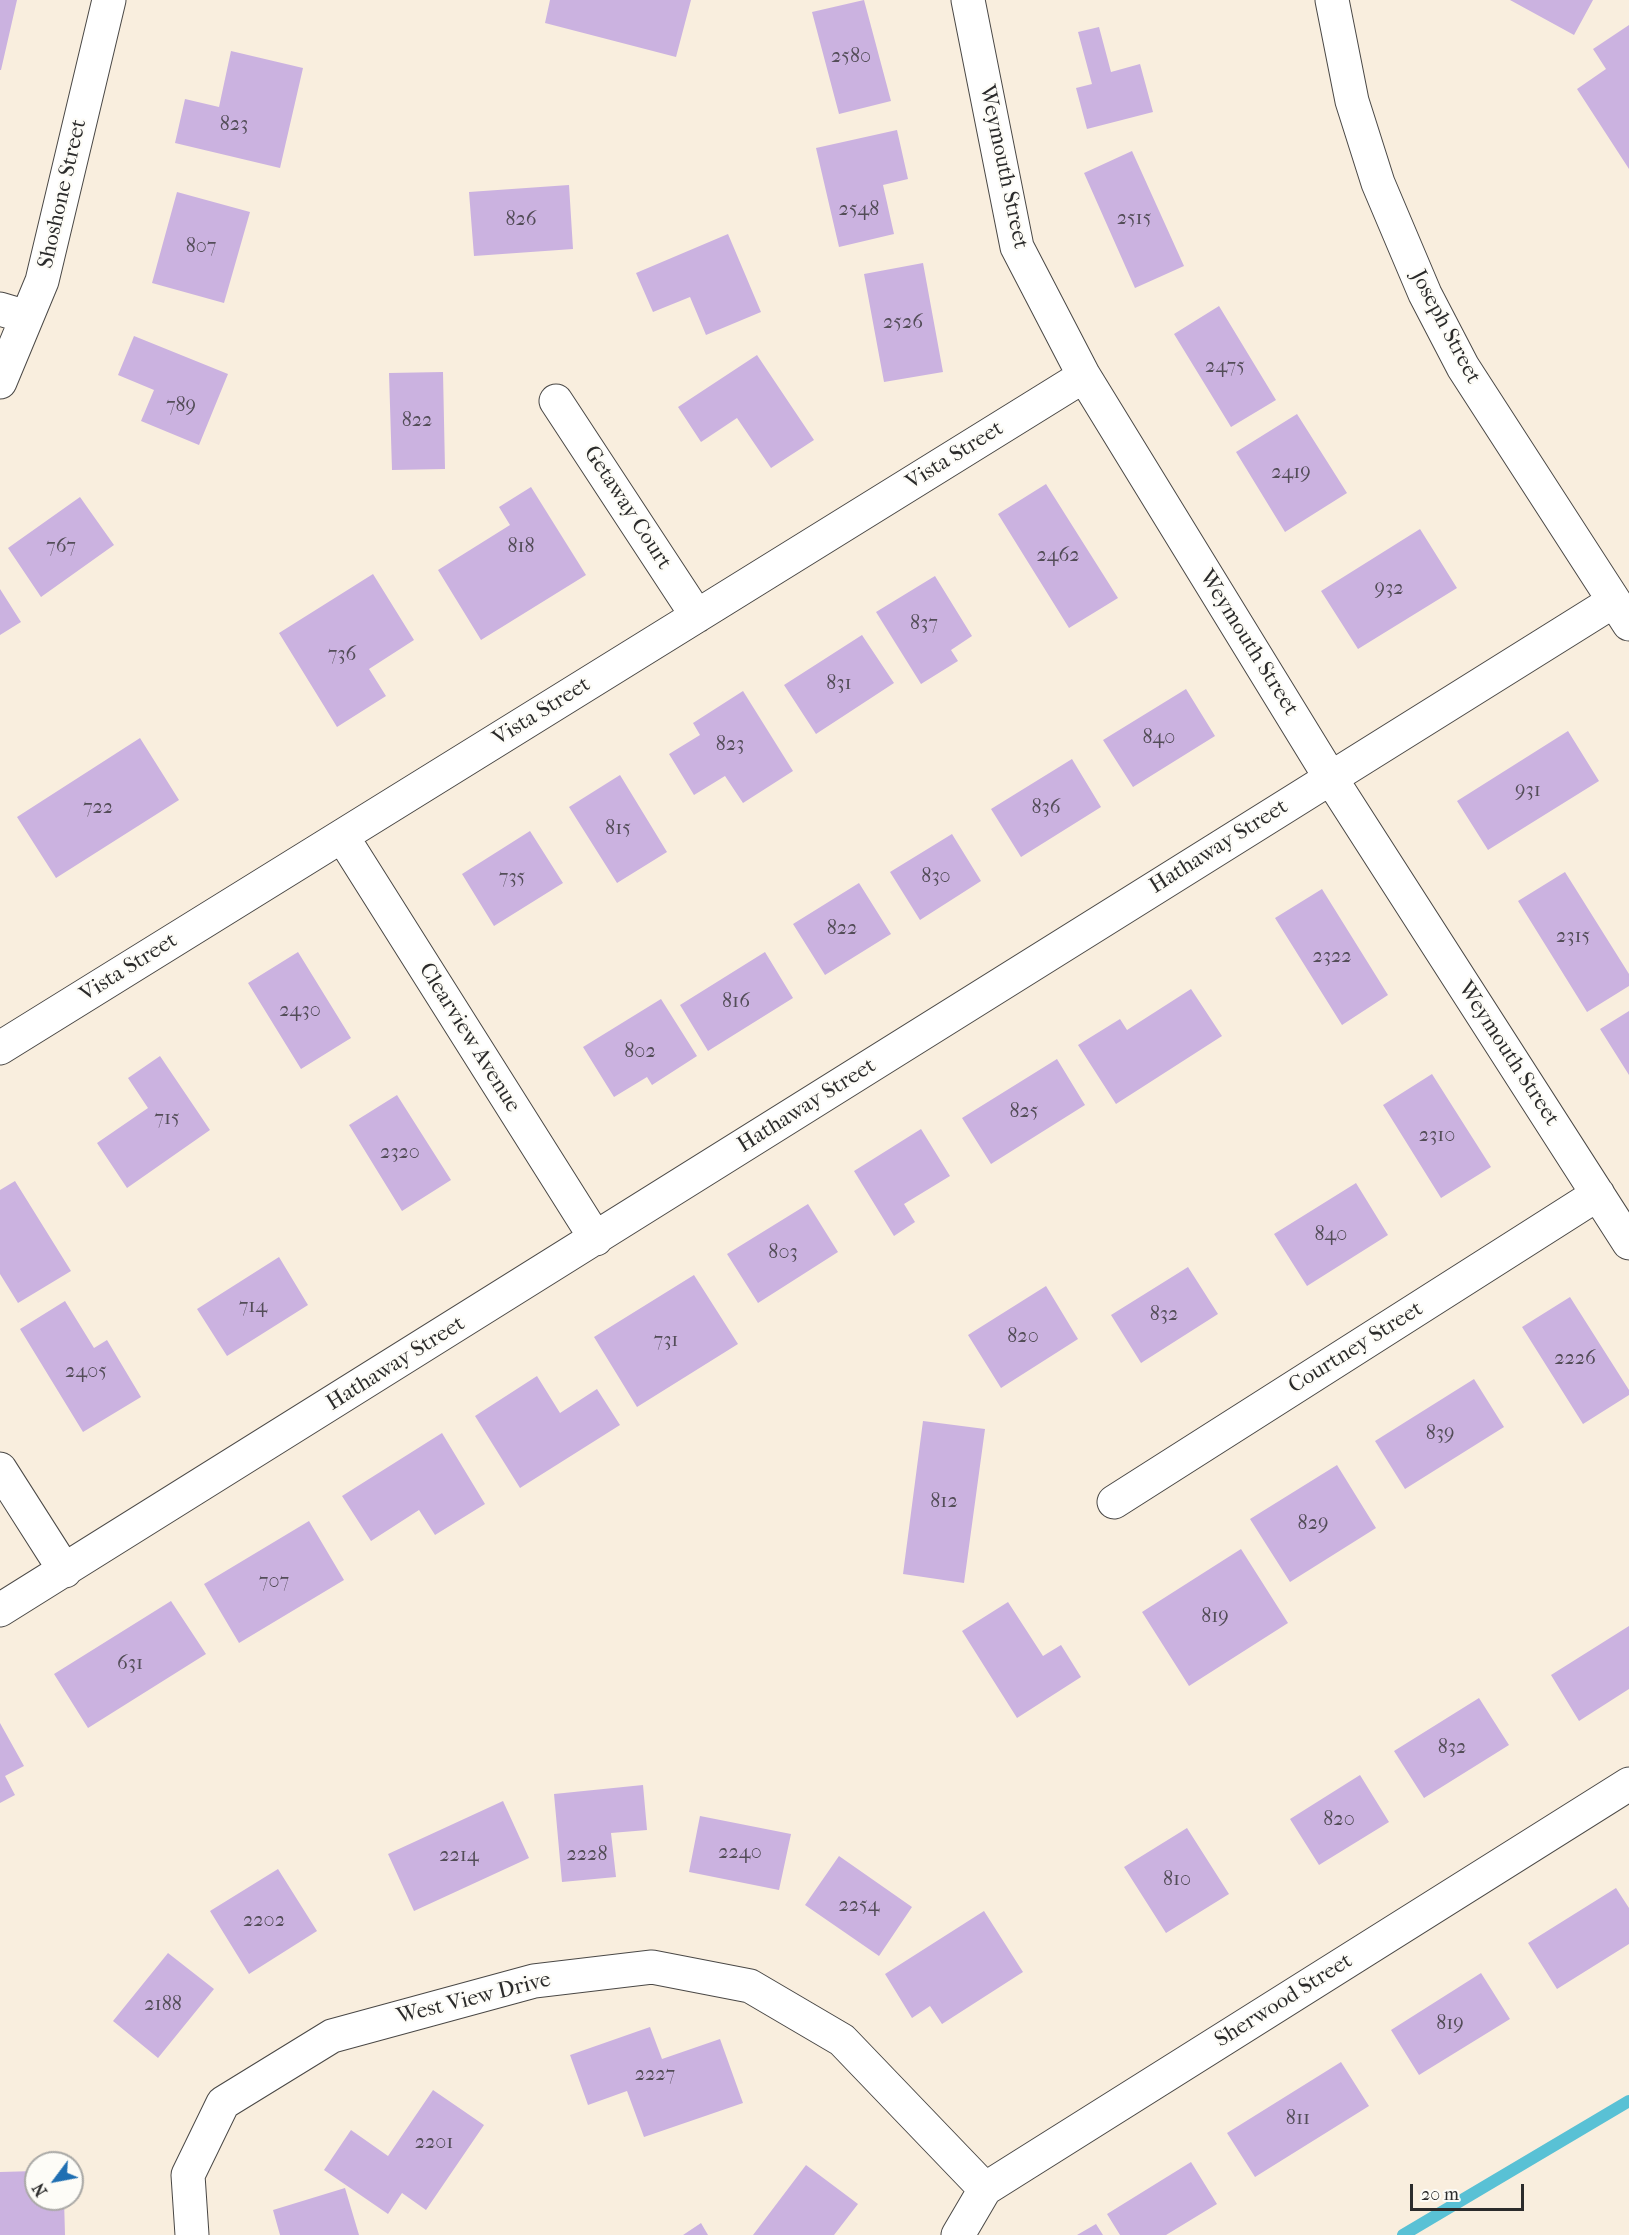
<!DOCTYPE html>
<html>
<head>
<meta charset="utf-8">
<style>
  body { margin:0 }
  #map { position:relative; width:1629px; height:2235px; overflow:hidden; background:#f9eede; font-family:"IM FELL French Canon",serif }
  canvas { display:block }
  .north { position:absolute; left:24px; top:2151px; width:60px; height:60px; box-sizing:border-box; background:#fdfcf7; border:2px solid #a9a8a5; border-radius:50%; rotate:238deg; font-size:16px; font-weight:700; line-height:24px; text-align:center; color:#2b2b2b }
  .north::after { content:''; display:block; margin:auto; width:21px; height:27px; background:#1f6fb2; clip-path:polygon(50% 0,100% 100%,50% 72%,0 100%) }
  .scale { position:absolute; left:1410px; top:2184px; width:114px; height:27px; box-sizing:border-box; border:3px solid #2b2b2b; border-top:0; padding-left:8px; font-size:18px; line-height:21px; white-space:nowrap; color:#2b2b2b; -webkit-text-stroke:4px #fdfcf7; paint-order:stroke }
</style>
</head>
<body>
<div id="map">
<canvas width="1629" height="2235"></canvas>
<div class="north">N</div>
<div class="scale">20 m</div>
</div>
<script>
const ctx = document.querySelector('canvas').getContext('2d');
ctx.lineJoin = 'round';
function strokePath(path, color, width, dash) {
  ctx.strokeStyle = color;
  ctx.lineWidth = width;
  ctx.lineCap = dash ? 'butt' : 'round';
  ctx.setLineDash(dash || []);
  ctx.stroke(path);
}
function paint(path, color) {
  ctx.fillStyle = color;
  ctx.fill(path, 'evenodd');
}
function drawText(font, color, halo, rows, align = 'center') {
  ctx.font = font + ' "IM FELL French Canon",serif';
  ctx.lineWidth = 4.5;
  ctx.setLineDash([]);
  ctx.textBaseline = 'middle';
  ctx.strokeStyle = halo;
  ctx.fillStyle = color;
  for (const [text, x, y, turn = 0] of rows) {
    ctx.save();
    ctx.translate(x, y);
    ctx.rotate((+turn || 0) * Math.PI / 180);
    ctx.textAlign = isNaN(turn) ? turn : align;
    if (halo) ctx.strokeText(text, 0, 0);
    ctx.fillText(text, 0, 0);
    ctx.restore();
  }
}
strokePath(new Path2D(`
  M 1403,2235 L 1629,2101`), '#59c1d5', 12);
paint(new Path2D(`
  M 0,0 L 17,0 L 1,70 L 0,70 Z
  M 550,0 L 691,0 L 676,57 L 545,23 Z
  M 864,0 L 891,101 L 839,114 L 812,12 Z
  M 1510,0 L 1593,0 L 1574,35 Z
  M 1629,25 L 1629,169 L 1577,89 L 1606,69 L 1593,49 Z
  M 1099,27 L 1111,72 L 1140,64 L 1153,112 L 1087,129 L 1076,88 L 1092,84 L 1078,32 Z
  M 231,51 L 303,68 L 280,168 L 175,143 L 185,99 L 219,107 Z
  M 897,130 L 908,179 L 883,185 L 894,234 L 839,247 L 816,148 Z
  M 1132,151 L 1184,266 L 1135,288 L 1084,173 Z
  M 569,185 L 573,249 L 474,256 L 469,192 Z
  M 177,192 L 250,212 L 224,303 L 152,283 Z
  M 728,234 L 761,312 L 706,335 L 690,297 L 653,312 L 636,273 Z
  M 923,263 L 943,372 L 884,382 L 864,274 Z
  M 1219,306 L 1276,400 L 1231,427 L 1174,334 Z
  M 134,336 L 228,374 L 199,445 L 141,421 L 154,390 L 118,375 Z
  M 757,355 L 814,440 L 771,468 L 737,418 L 701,442 L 678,407 Z
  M 443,372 L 445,469 L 392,470 L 389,373 Z
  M 1297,414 L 1347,493 L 1285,532 L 1236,452 Z
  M 1046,484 L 1118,598 L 1069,628 L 998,514 Z
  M 531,487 L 586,575 L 481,640 L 438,570 L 510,525 L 499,507 Z
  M 80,497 L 114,545 L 41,597 L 8,548 Z
  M 1420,529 L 1457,588 L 1358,649 L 1321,591 Z
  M 373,574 L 414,640 L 369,669 L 386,696 L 337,727 L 279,633 Z
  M 935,576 L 972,636 L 951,650 L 958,661 L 921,684 L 876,612 Z
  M 0,589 L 21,622 L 0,635 Z
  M 862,635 L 894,683 L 816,734 L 784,685 Z
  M 1186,689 L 1215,736 L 1133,787 L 1103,740 Z
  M 743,691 L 793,771 L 743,803 L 725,776 L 694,795 L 669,754 L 700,735 L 693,723 Z
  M 1568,731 L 1599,781 L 1488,850 L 1457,801 Z
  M 140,738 L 179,800 L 56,878 L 17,817 Z
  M 1072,759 L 1101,807 L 1021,857 L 991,809 Z
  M 620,775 L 667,852 L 617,883 L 569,807 Z
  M 530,831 L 563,883 L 494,926 L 462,874 Z
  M 952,834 L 981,881 L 920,920 L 890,872 Z
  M 1565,872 L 1629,974 L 1629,986 L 1587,1012 L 1518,901 Z
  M 859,883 L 891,934 L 825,975 L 793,924 Z
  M 1322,889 L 1388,995 L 1342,1025 L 1275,918 Z
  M 298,952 L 351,1038 L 301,1069 L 248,983 Z
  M 765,952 L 793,998 L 708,1051 L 680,1005 Z
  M 1191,989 L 1222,1036 L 1116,1104 L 1078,1045 L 1120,1019 L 1127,1030 Z
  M 661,999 L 697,1056 L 652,1085 L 647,1077 L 614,1097 L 583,1047 Z
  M 1629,1011 L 1629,1075 L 1600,1029 Z
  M 160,1056 L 210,1130 L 127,1188 L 97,1143 L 148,1108 L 128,1078 Z
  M 1057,1059 L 1085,1105 L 991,1164 L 962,1118 Z
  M 1432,1074 L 1491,1167 L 1441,1198 L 1383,1105 Z
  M 397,1095 L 451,1180 L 402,1211 L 349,1125 Z
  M 921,1129 L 950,1176 L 904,1204 L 915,1222 L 894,1236 L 854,1171 Z
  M 15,1181 L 71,1271 L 18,1303 L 0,1274 L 0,1190 Z
  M 1356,1183 L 1388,1235 L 1307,1286 L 1274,1234 Z
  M 808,1204 L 838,1252 L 758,1303 L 727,1254 Z
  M 279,1257 L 308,1305 L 227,1356 L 197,1309 Z
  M 1188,1267 L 1218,1314 L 1141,1363 L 1111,1315 Z
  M 694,1275 L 738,1344 L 637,1407 L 594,1337 Z
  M 1046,1286 L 1078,1339 L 1001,1388 L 968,1335 Z
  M 1570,1297 L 1629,1390 L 1629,1395 L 1583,1424 L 1522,1327 Z
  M 65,1301 L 94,1348 L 107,1340 L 141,1397 L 83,1432 L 20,1329 Z
  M 537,1376 L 560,1413 L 597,1389 L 620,1425 L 520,1488 L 475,1416 Z
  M 1474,1379 L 1504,1427 L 1405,1489 L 1375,1441 Z
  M 923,1421 L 985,1429 L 964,1583 L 903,1574 Z
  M 442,1433 L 485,1504 L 435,1535 L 419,1510 L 371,1541 L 342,1496 Z
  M 1337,1465 L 1376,1528 L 1290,1582 L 1250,1519 Z
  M 309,1521 L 344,1580 L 239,1643 L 204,1584 Z
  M 1241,1549 L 1288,1623 L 1189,1686 L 1142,1612 Z
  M 171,1601 L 206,1654 L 88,1728 L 54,1674 Z
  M 1008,1602 L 1043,1656 L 1061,1645 L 1081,1677 L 1017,1718 L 962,1631 Z
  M 1629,1626 L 1629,1689 L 1579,1721 L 1551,1675 Z
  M 1479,1698 L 1509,1745 L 1424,1798 L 1394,1751 Z
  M 0,1723 L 24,1766 L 5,1776 L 15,1795 L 0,1803 Z
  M 1360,1775 L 1389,1822 L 1319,1865 L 1290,1819 Z
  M 643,1785 L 647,1830 L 611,1833 L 616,1877 L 562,1882 L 554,1794 Z
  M 503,1801 L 529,1858 L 414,1911 L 388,1854 Z
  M 700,1816 L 791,1834 L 779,1890 L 689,1872 Z
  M 1187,1828 L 1229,1894 L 1166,1933 L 1124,1867 Z
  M 839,1856 L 912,1907 L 879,1956 L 805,1905 Z
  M 278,1869 L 317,1931 L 249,1974 L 210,1911 Z
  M 1616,1888 L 1629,1908 L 1629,1944 L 1557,1989 L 1528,1943 Z
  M 984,1911 L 1023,1972 L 942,2024 L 930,2006 L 912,2018 L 885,1974 Z
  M 168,1953 L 214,1989 L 158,2058 L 113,2021 Z
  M 1481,1973 L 1510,2019 L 1419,2075 L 1391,2030 Z
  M 650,2027 L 662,2059 L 720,2039 L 743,2103 L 644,2137 L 627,2091 L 588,2105 L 570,2055 Z
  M 1341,2062 L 1369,2106 L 1255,2177 L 1227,2133 Z
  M 433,2090 L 484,2125 L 426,2210 L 402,2193 L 388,2214 L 324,2170 L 351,2130 L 388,2156 Z
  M 1191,2162 L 1217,2204 L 1166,2235 L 1120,2235 L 1107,2214 Z
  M 806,2165 L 858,2204 L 834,2235 L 753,2235 Z
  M 36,2171 L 36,2199 L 64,2199 L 65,2235 L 0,2235 L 0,2172 Z
  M 345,2188 L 359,2235 L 280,2235 L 273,2210 Z
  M 701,2223 L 708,2235 L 683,2235 Z
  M 1096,2224 L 1103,2235 L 1077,2235 Z`), '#cbb2e0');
const minor = new Path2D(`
  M 968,0 L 1017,247 L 1084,376 L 1330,777 L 1629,1243
  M 1332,0 L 1352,101 L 1378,183 L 1425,294 L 1463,367 L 1629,624
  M 0,309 L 27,317
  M 0,382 L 42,281 L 109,0
  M 556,401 L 697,616
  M 342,836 L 596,1239
  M 0,1048 L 1084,376
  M 0,1469 L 65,1571
  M 1114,1502 L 1598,1194
  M 0,1610 L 1614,601
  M 192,2235 L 188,2175 L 223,2103 L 332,2036 L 534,1981 L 652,1967 L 750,1986 L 842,2040 L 985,2189
  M 958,2235 L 985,2189 L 1629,1784`);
strokePath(minor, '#4a4846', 35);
strokePath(minor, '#fff', 33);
drawText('20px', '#534d58', null, [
  ["2580",851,57],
  ["823",234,125],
  ["2548",859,210],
  ["2515",1134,219],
  ["826",521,220],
  ["807",201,247],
  ["2526",903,323],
  ["2475",1225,367],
  ["789",181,406],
  ["822",417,421],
  ["2419",1291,473],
  ["767",61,547],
  ["818",521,547],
  ["2462",1058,556],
  ["932",1389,589],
  ["837",924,624],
  ["736",342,655],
  ["831",839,684],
  ["840",1159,738],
  ["823",730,745],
  ["931",1528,791],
  ["722",98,808],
  ["836",1046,808],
  ["815",618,829],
  ["830",936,877],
  ["735",512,878],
  ["822",842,929],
  ["2315",1573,937],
  ["2322",1332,957],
  ["816",736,1002],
  ["2430",300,1011],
  ["802",640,1052],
  ["825",1024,1112],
  ["715",167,1119],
  ["2310",1437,1136],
  ["2320",400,1153],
  ["840",1331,1235],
  ["803",783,1253],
  ["714",253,1307],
  ["832",1164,1315],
  ["820",1023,1337],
  ["731",666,1341],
  ["2226",1575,1359],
  ["2405",86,1372],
  ["839",1440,1434],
  ["812",944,1502],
  ["829",1313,1524],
  ["707",274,1582],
  ["819",1215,1617],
  ["631",130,1664],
  ["832",1452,1748],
  ["820",1339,1820],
  ["2240",740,1853],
  ["2228",587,1855],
  ["2214",459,1856],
  ["810",1177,1880],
  ["2254",859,1906],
  ["2202",264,1921],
  ["2188",163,2005],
  ["819",1450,2024],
  ["2227",655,2075],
  ["811",1298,2119],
  ["2201",434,2143]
]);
drawText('22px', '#2b2b2b', '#fdfcf7', [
  ["Weymouth Street",1003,167,78],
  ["Shoshone Street",63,194,-77],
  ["Joseph Street",1445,327,62],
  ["Vista Street",955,456,-32],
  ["Getaway Court",627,508,57],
  ["Weymouth Street",1248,643,58],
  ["Vista Street",542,712,-32],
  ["Hathaway Street",1219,847,-32],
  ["Vista Street",129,968,-32],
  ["Clearview Avenue",469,1038,58],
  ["Weymouth Street",1508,1054,57],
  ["Hathaway Street",807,1106,-32],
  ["Courtney Street",1356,1348,-32],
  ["Hathaway Street",396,1364,-32],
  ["West View Drive",474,1999,-14],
  ["Sherwood Street",1284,2001,-32]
]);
</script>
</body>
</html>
